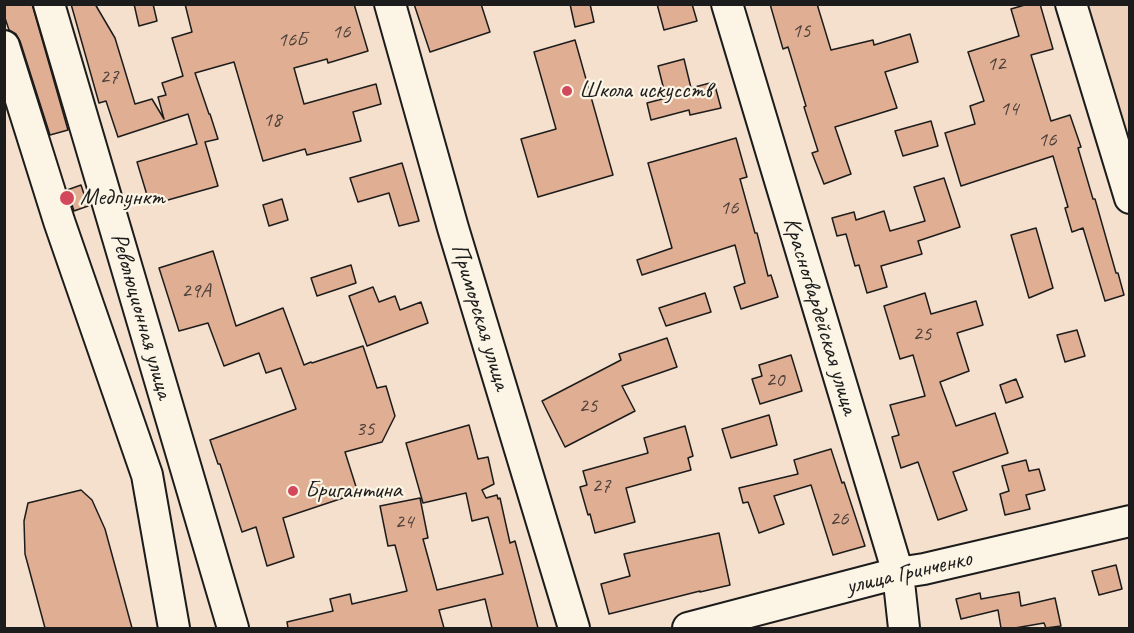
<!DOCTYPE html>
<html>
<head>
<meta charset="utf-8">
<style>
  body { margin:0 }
  #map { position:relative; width:1134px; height:633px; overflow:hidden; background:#f4e0cc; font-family:Caveat,sans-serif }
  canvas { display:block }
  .frame { position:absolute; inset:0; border:6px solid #1c1c1c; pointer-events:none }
</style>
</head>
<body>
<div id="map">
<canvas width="1134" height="633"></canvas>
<div class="frame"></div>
</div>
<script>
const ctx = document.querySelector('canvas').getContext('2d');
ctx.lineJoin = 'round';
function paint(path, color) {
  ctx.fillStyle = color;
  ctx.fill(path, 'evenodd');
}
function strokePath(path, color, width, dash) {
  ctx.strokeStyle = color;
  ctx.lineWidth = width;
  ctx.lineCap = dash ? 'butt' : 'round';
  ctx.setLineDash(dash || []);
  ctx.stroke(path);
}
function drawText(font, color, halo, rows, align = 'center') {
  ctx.font = font + ' Caveat,sans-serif';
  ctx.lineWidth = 4.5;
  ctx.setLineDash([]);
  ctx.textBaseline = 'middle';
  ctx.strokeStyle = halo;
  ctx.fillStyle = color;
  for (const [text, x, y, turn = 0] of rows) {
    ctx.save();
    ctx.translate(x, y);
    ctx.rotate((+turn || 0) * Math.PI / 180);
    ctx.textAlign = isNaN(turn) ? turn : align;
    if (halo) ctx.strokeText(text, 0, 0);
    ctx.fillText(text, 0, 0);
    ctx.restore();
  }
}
paint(new Path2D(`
  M 1084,5 L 1129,5 L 1129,154 Z`), '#eed1bb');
const building = new Path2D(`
  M 4,4 L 32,4 L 68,130 L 50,135 L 20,41 L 16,34 L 9,30 L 4,15 Z
  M 71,4 L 95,4 L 115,38 L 135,104 L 152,99 L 164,119 L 158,97 L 166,95 L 162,83 L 183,76 L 172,38 L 192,32 L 185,4 L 354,4 L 368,51 L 328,63 L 327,59 L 294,68 L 304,104 L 376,84 L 381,104 L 353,112 L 361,141 L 307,155 L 305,149 L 263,161 L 234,62 L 195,73 L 209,114 L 210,114 L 218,139 L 205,142 L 218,186 L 150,205 L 137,162 L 197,144 L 188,114 L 118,137 L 106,101 L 99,103 Z
  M 134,4 L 153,4 L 157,21 L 139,26 Z
  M 414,4 L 481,4 L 490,32 L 430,52 Z
  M 570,4 L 590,4 L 594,22 L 575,27 Z
  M 657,4 L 692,4 L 697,21 L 664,30 Z
  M 770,4 L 817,4 L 831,50 L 873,40 L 874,45 L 910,34 L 918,62 L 885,72 L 897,108 L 835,127 L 851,174 L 824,184 L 812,153 L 818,151 L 804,107 L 806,106 L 788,47 L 783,49 Z
  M 1028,4 L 1040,4 L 1053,49 L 1031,55 L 1051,121 L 1070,115 L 1081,147 L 1078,148 L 1093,199 L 1095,199 L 1116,273 L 1118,273 L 1124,295 L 1105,301 L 1083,228 L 1072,232 L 1065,208 L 1068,207 L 1053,156 L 961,186 L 945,133 L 975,124 L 970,106 L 984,101 L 968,52 L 1019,36 L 1011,9 Z
  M 575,40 L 613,175 L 538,197 L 521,139 L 556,129 L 534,52 Z
  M 684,59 L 691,88 L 714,82 L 721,108 L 690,115 L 689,110 L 651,120 L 647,103 L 666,98 L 658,66 Z
  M 931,121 L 938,146 L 903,156 L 895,131 Z
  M 736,138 L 747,177 L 740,179 L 755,233 L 757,233 L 768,276 L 771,275 L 778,297 L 741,309 L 734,287 L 745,283 L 735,245 L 642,275 L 637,260 L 672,248 L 648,163 Z
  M 402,163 L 419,221 L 399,226 L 389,193 L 358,202 L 350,178 Z
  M 944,178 L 960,227 L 918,241 L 922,254 L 881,266 L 887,287 L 867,293 L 859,265 L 855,266 L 846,234 L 837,236 L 832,218 L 854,212 L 856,220 L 884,211 L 890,231 L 925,221 L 914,187 Z
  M 81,185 L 88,206 L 74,211 L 67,190 Z
  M 282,199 L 288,220 L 269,226 L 263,205 Z
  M 1036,228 L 1053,288 L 1029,298 L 1011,235 Z
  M 213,251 L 236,326 L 283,308 L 304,365 L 311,362 L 312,363 L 363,346 L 377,388 L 386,386 L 395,416 L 382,442 L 345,452 L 358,493 L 283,518 L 294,557 L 267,566 L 256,527 L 242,532 L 220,464 L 218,464 L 210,440 L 296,409 L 281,368 L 266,373 L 259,353 L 224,366 L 208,323 L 179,331 L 159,268 Z
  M 351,265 L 356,283 L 317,296 L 311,278 Z
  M 373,287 L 379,302 L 395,296 L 400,310 L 421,302 L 428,323 L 367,346 L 349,296 Z
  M 705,293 L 711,312 L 666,326 L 659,308 Z
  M 925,293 L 931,314 L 976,301 L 983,325 L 957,333 L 969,371 L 940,382 L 956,426 L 995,413 L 1008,453 L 953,472 L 967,510 L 938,520 L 918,462 L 901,468 L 892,437 L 899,435 L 890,405 L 925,396 L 913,355 L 900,359 L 884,306 Z
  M 1077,330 L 1085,356 L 1065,362 L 1057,335 Z
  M 667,338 L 677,367 L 622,386 L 635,411 L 565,447 L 542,401 L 621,360 L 619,354 Z
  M 791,355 L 802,391 L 760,404 L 752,379 L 762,376 L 759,365 Z
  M 1016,379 L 1023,397 L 1006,403 L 1000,385 Z
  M 769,415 L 777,445 L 731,458 L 722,429 Z
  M 469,425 L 478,459 L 488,457 L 494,484 L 482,490 L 486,498 L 497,495 L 498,499 L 500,498 L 510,543 L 515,541 L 538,628 L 492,628 L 485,599 L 439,610 L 444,628 L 288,628 L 287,622 L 333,611 L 330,599 L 350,594 L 352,604 L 407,591 L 395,545 L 388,546 L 380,506 L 420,498 L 428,538 L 423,539 L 437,590 L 503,574 L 488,517 L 472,521 L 466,493 L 423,503 L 406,443 Z
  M 685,426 L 693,456 L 688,458 L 691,470 L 626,488 L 635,522 L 595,533 L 590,514 L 588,515 L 580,487 L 587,485 L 583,471 L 648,453 L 644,438 Z
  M 831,449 L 842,483 L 844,482 L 865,546 L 833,555 L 811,485 L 774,496 L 784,524 L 759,533 L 748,502 L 743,503 L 739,488 L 798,474 L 794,460 Z
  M 1026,460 L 1029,471 L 1039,469 L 1045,490 L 1026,495 L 1030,509 L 1005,515 L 1000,494 L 1009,491 L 1002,466 Z
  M 81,490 L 92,500 L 105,529 L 132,628 L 45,628 L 25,554 L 24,521 L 28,503 Z
  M 719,533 L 730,585 L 700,592 L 700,591 L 609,614 L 601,584 L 630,576 L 624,554 Z
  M 1116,565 L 1122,589 L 1099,595 L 1092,571 Z
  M 1019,592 L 1021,606 L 1055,598 L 1061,626 L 1046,628 L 1044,623 L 1015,628 L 1001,628 L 998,610 L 961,619 L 956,599 L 980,593 L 981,599 Z`);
paint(building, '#e0ae92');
strokePath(building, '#1c1c1c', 1.5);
const minor = new Path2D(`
  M 49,4 L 233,628
  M 390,4 L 453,228 L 574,628
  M 727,4 L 898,573 L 904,628
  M 1071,4 L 1130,198
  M 4,46 L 59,221 L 147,475 L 174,628
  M 688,628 L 898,573 L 924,569 L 1130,521`);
strokePath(minor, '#1c1c1c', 34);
strokePath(minor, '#fcf5e5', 30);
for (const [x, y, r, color] of [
  [567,91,6,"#d1495b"],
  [67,198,8,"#d1495b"],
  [293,491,6,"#d1495b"]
]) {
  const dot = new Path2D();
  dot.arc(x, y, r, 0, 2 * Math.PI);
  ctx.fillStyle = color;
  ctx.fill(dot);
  strokePath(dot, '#fcf5e5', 2);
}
drawText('21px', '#4d403a', null, [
  ["15",801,31],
  ["16",341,32],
  ["16Б",292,40],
  ["12",996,64],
  ["27",109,77],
  ["14",1009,109],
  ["18",272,120],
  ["16",1047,140],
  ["16",729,208],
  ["29А",196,291],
  ["25",922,334],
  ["20",775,380],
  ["25",588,406],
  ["35",365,429],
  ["27",601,486],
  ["26",839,519],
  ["24",404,522]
]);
drawText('24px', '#1c1c1c', '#fcf5e5', [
  ["Школа искусств",579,91],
  ["Медпункт",80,198],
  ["Бригантина",305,491]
], 'left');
drawText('24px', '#1c1c1c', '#fcf5e5', [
  ["Революционная улица",141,316,74],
  ["Красногвардейская улица",820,316,73],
  ["Приморская улица",480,317,73],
  ["улица Гринченко",909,573,-13]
]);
</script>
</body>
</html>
